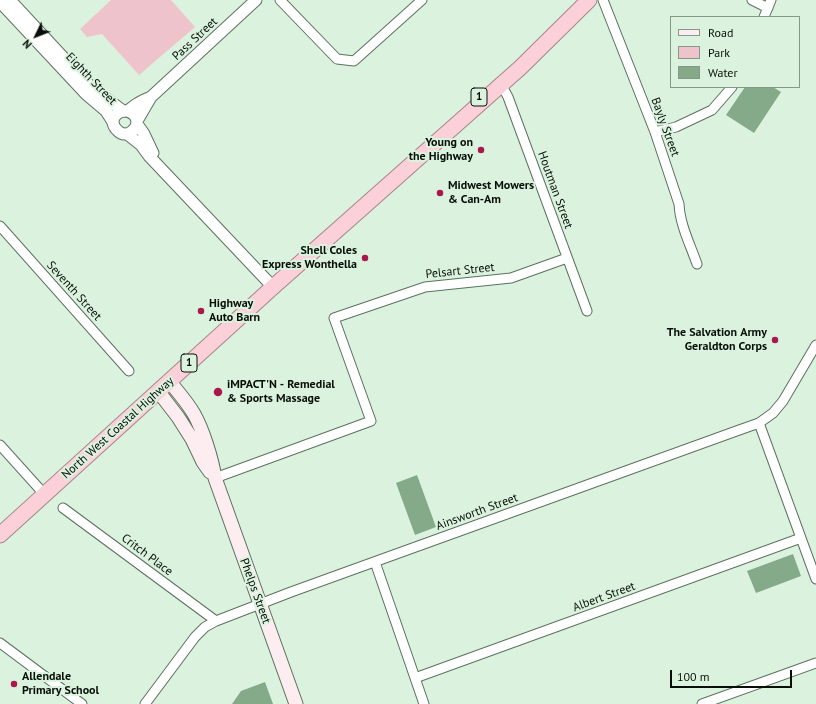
<!DOCTYPE html>
<html>
<head>
<meta charset="utf-8">
<style>
  body { margin:0 }
  #map { position:relative; width:816px; height:704px; overflow:hidden; background:#dbf3de; font-family:"PT Sans",sans-serif }
  canvas { display:block }
  .legend { position:absolute; left:670px; top:16px; width:130px; height:72px; box-sizing:border-box; background:#dbf3de; border:1px solid #869888; margin:0; padding:5px 7px; list-style:none; font-size:12px; color:#070f08 }
  .legend li { display:flex; align-items:center; gap:8px; height:20px }
  .legend b { width:20px; border:1px solid #869888 }
  .north { position:absolute; left:16px; top:16px; width:40px; height:40px; -webkit-text-stroke:3px #dbf3de; paint-order:stroke; rotate:227deg; font-size:11px; font-weight:700; line-height:16px; text-align:center; color:#070f08 }
  .north::after { content:''; display:block; margin:auto; width:14px; height:18px; background:#070f08; clip-path:polygon(50% 0,100% 100%,50% 72%,0 100%) }
  .scale { position:absolute; left:670px; top:670px; width:122px; height:18px; box-sizing:border-box; border:2px solid #070f08; border-top:0; padding-left:5px; font-size:12px; line-height:14px; white-space:nowrap; color:#070f08; -webkit-text-stroke:3px #dbf3de; paint-order:stroke }
</style>
</head>
<body>
<div id="map">
<canvas width="816" height="704"></canvas>
<ul class="legend">
<li><b style="height:5px;background:#feedf0"></b>Road</li>
<li><b style="height:11px;background:#eec3cb"></b>Park</li>
<li><b style="height:11px;background:#85aa8a"></b>Water</li>
</ul>
<div class="north">N</div>
<div class="scale">100 m</div>
</div>
<script>
const ctx = document.querySelector('canvas').getContext('2d');
ctx.lineJoin = 'round';
function paint(path, color) {
  ctx.fillStyle = color;
  ctx.fill(path, 'evenodd');
}
function strokePath(path, color, width, dash) {
  ctx.strokeStyle = color;
  ctx.lineWidth = width;
  ctx.lineCap = dash ? 'butt' : 'round';
  ctx.setLineDash(dash || []);
  ctx.stroke(path);
}
function drawText(font, color, halo, rows, align = 'center') {
  ctx.font = font + ' "PT Sans",sans-serif';
  ctx.lineWidth = 4;
  ctx.setLineDash([]);
  ctx.textBaseline = 'middle';
  ctx.strokeStyle = halo;
  ctx.fillStyle = color;
  for (const [text, x, y, turn = 0] of rows) {
    ctx.save();
    ctx.translate(x, y);
    ctx.rotate((+turn || 0) * Math.PI / 180);
    ctx.textAlign = isNaN(turn) ? turn : align;
    if (halo) ctx.strokeText(text, 0, 0);
    ctx.fillText(text, 0, 0);
    ctx.restore();
  }
}
paint(new Path2D(`
  M 111,0 L 171,0 L 195,27 L 139,75 L 102,34 L 87,37 L 80,29 Z`), '#eec3cb');
paint(new Path2D(`
  M 745,87 L 773,87 L 781,92 L 754,133 L 726,115 Z
  M 417,475 L 436,527 L 415,535 L 396,483 Z
  M 793,554 L 801,576 L 756,593 L 747,571 Z
  M 265,682 L 273,704 L 232,704 L 241,691 Z`), '#85aa8a');
const minor = new Path2D(`
  M 280,0 L 337,59 L 354,61 L 422,0
  M 603,0 L 655,132 L 679,204 C 680,225 690,244 697,264
  M 752,0 L 768,8
  M 764,17 L 771,0
  M 500,82 L 508,97 L 587,311
  M 655,132 L 676,127 L 712,110 L 732,87
  M 0,226 L 129,371
  M 759,423 L 816,579
  M 0,445 L 45,495
  M 215,478 L 371,421 L 334,318 L 425,287 L 511,278 L 567,258
  M 63,508 L 216,621
  M 375,562 L 424,704
  M 0,643 L 82,704
  M 415,678 L 801,538
  M 145,704 L 195,637 L 205,627 L 216,621 L 291,592 L 742,429 L 759,423 L 773,413 L 783,401 L 816,345
  M 702,704 L 816,663`);
const tertiary = new Path2D(`
  M 10,0 L 86,82 L 95,90 L 123,111
  M 0,2 L 86,94 L 106,111 L 113,122
  M 127,111 C 149,118 129,144 117,130 C 115,128 113,125 113,122 C 113,118 116,114 120,112 C 122,111 124,111 126,111 C 130,110 133,106 137,104 C 141,101 146,99 151,97
  M 137,121 L 151,97 L 256,0
  M 137,124 L 144,134 L 153,153
  M 127,134 L 141,145 L 149,156 L 273,287`);
const secondary = new Path2D(`
  M 169,381 C 178,392 187,402 194,414 C 203,430 212,459 215,478 L 296,704
  M 158,391 L 178,417 L 192,439 L 203,462 L 210,472`);
const trunk = new Path2D(`
  M 0,535 L 273,287 L 520,68 L 589,0`);
strokePath(minor, '#5c715f', 11);
strokePath(tertiary, '#5c715f', 13);
strokePath(secondary, '#5c715f', 15);
strokePath(trunk, '#a68589', 17);
strokePath(minor, '#fff', 9);
strokePath(tertiary, '#fff', 11);
strokePath(secondary, '#feedf0', 13);
strokePath(trunk, '#fcd0d8', 15);
for (const [x, y, r, color] of [
  [481,150,4,"#aa174d"],
  [440,193,4,"#aa174d"],
  [365,258,4,"#aa174d"],
  [201,311,4,"#aa174d"],
  [775,340,4,"#aa174d"],
  [218,392,5,"#aa174d"],
  [14,684,4,"#aa174d"]
]) {
  const dot = new Path2D();
  dot.arc(x, y, r, 0, 2 * Math.PI);
  ctx.fillStyle = color;
  ctx.fill(dot);
  strokePath(dot, '#dbf3de', 1.5);
}
for (const [x, y, w] of [
  [479,97,16],
  [189,363,16]
]) {
  const box = new Path2D();
  box.roundRect(x - w / 2, y - 9, w, 18, 3);
  ctx.fillStyle = '#dbf3de';
  ctx.fill(box);
  strokePath(box, '#070f08', 1);
}
drawText('bold 11px', '#070f08', null, [
  ["1",479,97],
  ["1",189,363]
]);
drawText('12px', '#070f08', '#dbf3de', [
  ["Pass Street",195,39,-43],
  ["Eighth Street",91,79,46],
  ["Bayly Street",665,127,70],
  ["Houtman Street",555,190,70],
  ["Pelsart Street",460,271,-6],
  ["Seventh Street",74,291,48],
  ["North West Coastal Highway",118,428,-42],
  ["Ainsworth Street",477,512,-20],
  ["Critch Place",147,555,37],
  ["Phelps Street",255,591,70],
  ["Albert Street",604,597,-20]
]);
drawText('bold 12px', '#070f08', '#dbf3de', [
  ["Young on",473,143,"right"],
  ["the Highway",473,157,"right"],
  ["Midwest Mowers",448,186],
  ["& Can-Am",448,200],
  ["Shell Coles",357,251,"right"],
  ["Express Wonthella",357,265,"right"],
  ["Highway",209,304],
  ["Auto Barn",209,318],
  ["The Salvation Army",767,333,"right"],
  ["Geraldton Corps",767,347,"right"],
  ["iMPACT'N - Remedial",227,385],
  ["& Sports Massage",227,399],
  ["Allendale",22,677],
  ["Primary School",22,691]
], 'left');
</script>
</body>
</html>
